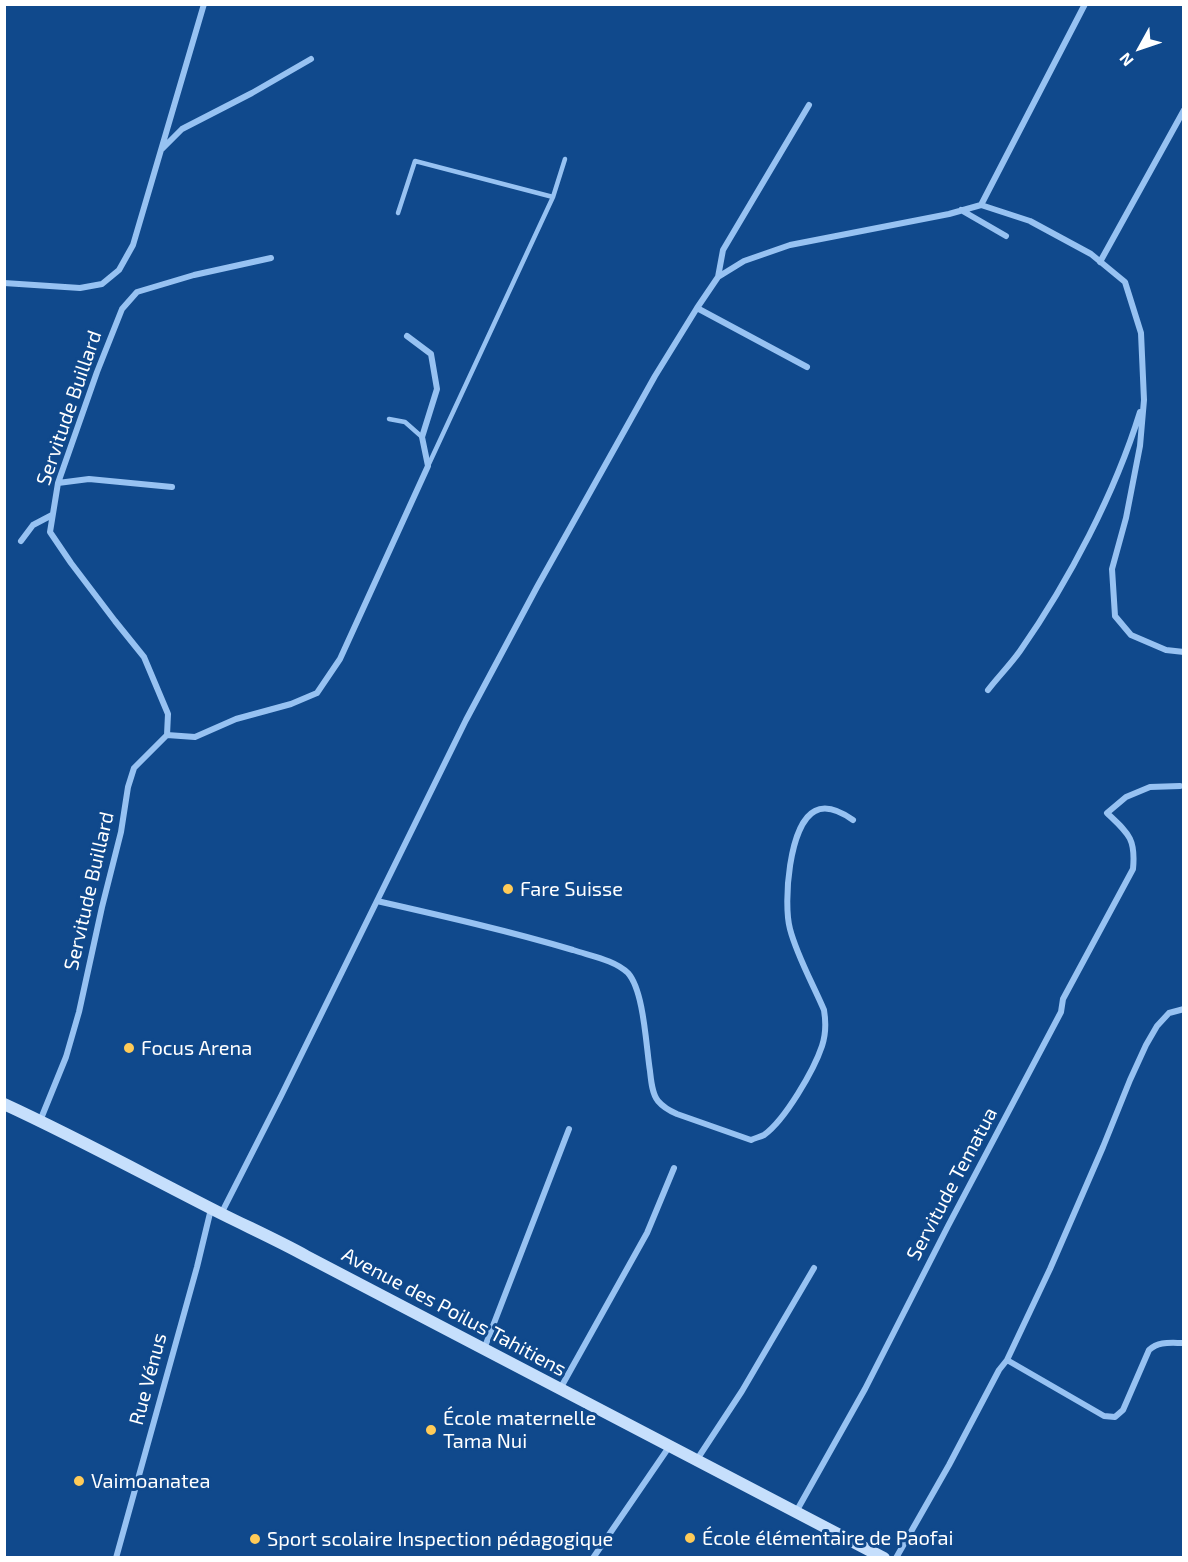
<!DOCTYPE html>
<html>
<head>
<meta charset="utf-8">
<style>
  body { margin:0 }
  #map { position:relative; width:1188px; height:1562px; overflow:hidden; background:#10498c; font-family:"Exo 2",sans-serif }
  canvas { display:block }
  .frame { position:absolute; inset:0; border:6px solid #fff; pointer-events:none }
  .north { position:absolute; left:1110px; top:18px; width:60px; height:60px; -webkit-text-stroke:4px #10498c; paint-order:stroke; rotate:230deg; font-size:16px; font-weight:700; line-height:24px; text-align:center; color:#fff }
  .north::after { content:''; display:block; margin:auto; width:21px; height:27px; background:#fff; clip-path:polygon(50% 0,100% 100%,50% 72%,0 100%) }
</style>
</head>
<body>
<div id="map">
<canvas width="1188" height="1562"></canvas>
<div class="frame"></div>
<div class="north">N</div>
</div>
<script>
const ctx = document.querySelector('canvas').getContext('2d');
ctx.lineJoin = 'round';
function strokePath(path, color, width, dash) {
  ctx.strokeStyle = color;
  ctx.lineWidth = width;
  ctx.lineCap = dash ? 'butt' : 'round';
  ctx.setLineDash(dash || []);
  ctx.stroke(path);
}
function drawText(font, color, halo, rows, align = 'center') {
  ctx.font = font + ' "Exo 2",sans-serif';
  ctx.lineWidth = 6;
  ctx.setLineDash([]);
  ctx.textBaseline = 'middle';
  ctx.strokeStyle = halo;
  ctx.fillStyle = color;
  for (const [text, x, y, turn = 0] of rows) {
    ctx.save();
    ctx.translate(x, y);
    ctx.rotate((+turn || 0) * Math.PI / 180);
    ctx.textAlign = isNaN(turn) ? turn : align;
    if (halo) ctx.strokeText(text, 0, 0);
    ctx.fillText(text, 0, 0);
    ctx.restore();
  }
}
strokePath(new Path2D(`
  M 398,213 L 415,161 L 553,197
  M 389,419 L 405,422 L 422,437
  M 428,466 L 553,197 L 565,159`), '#97c2f2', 4.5);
strokePath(new Path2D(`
  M 162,149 L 182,129 L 252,93 L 311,59
  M 981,205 L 1085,4
  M 961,210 L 1006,236
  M 1100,262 L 1184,110
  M 718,277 L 723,250 L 809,105
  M 4,283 L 80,288 L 102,284 L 119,270 L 133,245 L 204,4
  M 697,308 L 807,367
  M 58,483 L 89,479 L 172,487
  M 21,541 L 33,525 L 52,515
  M 988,690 C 998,677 1010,665 1020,651 C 1069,581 1115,493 1140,412
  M 167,735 L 195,737 L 236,719 L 291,704 L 317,693 L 340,659 L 428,466 L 422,437 L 437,389 L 431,354 L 407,336
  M 377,901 C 443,916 509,931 573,950 C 591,956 615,960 628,973 C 644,991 646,1046 650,1071 C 651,1080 652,1094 658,1101 C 663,1107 670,1111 677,1114 L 751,1140 C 755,1138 760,1137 764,1135 C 785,1120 814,1070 822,1046 C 826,1034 826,1022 824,1010 C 813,984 797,956 790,929 C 783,903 789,824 815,811 C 828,804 843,813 853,820
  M 40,1121 L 66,1057 L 79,1012 L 102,907 L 121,832 L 128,787 L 134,768 L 167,735 L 168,714 L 144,657 L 115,621 L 71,563 L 50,532 L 58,483 L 97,372 L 122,309 L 137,292 L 194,275 L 271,258
  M 221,1214 L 281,1096 L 466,720 L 537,587 L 655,376 L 697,308 L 718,277 L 744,261 L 790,245 L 949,214 L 981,205 L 1030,221 L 1091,254 L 1125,282 L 1141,333 L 1144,400 L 1140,446 L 1126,518 L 1112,569 L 1115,616 L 1131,635 L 1166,650 L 1184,652
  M 484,1349 L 569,1129
  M 1007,1360 L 1104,1416 L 1115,1417 L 1123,1410 L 1149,1350 C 1159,1341 1170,1343 1184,1343
  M 560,1389 L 647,1233 L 674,1168
  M 696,1461 L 742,1391 L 814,1268
  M 796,1512 L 865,1389 L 948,1226 L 1061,1012 L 1063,999 L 1133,869 C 1136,838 1128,833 1107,813 L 1126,797 L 1150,787 L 1180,786
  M 116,1558 L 197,1267 L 211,1209
  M 593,1558 L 669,1447
  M 896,1558 L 949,1465 L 999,1370 L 1007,1360 L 1050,1269 L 1103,1147 L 1130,1080 L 1146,1045 L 1157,1026 L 1169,1013 L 1184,1009`), '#97c2f2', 6);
strokePath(new Path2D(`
  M 4,1104 C 78,1138 149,1177 222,1214 C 250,1228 279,1241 306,1256 C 499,1357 691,1459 884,1558`), '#c6dffc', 12);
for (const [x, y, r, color] of [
  [508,889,6,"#ffcb58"],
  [129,1048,6,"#ffcb58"],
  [431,1430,6,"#ffcb58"],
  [79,1481,6,"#ffcb58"],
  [690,1538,6,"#ffcb58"],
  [255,1539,6,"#ffcb58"]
]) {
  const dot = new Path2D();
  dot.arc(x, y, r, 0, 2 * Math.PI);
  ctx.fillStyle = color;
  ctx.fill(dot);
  strokePath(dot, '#10498c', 2);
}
drawText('20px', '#fff', '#10498c', [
  ["Servitude Buillard",69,408,-71],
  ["Servitude Buillard",89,891,-77],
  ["Servitude Tematua",952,1184,-62],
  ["Avenue des Poilus Tahitiens",454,1312,28],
  ["Rue Vénus",148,1379,-75]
]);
drawText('20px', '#fff', '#10498c', [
  ["Fare Suisse",520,889],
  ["Focus Arena",141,1048],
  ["École maternelle",443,1418],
  ["Tama Nui",443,1441],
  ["Vaimoanatea",91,1481],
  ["École élémentaire de Paofai",702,1538],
  ["Sport scolaire Inspection pédagogique",267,1539]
], 'left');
</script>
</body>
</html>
